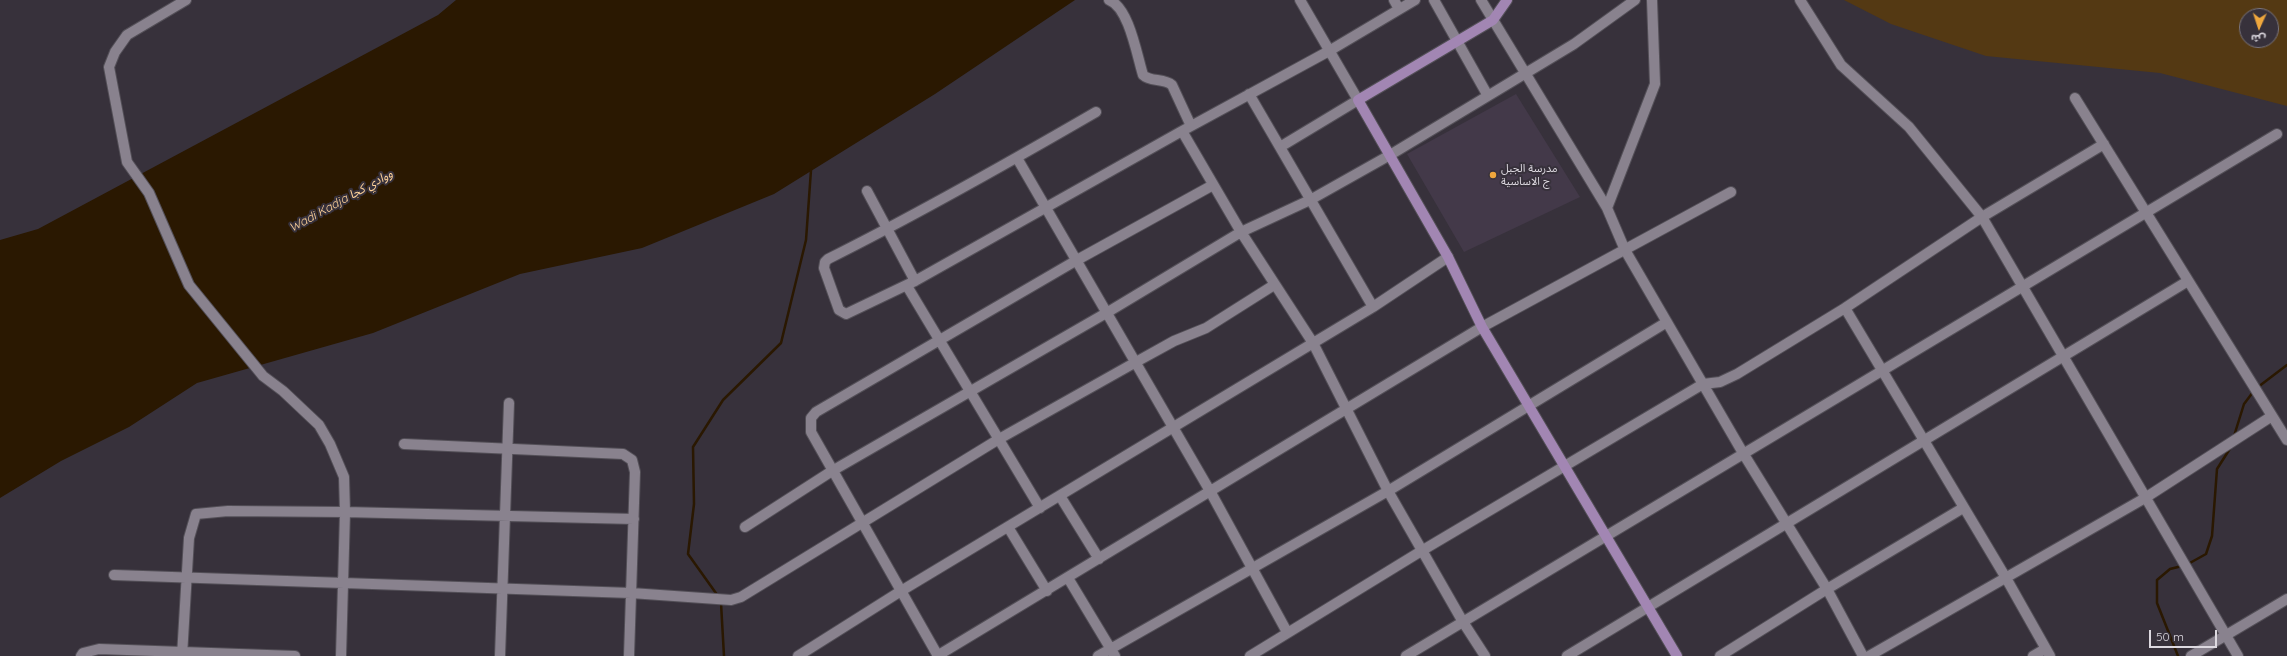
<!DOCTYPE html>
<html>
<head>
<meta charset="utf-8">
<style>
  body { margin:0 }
  #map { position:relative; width:2287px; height:656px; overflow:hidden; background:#37313b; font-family:Quicksand,"Noto Sans Arabic",sans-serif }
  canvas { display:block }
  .north { position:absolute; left:2239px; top:8px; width:40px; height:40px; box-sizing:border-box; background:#37313b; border:1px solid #79747d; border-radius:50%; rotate:183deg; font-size:11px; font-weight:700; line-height:16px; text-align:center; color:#ddd9e0 }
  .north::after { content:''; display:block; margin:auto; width:14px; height:18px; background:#efa73d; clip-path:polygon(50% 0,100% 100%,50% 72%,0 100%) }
  .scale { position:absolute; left:2149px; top:630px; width:68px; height:18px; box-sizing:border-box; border:2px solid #ddd9e0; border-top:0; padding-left:5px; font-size:12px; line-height:14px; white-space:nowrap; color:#ddd9e0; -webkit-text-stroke:3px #37313b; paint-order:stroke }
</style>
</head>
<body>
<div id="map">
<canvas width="2287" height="656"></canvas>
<div class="north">ش</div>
<div class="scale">50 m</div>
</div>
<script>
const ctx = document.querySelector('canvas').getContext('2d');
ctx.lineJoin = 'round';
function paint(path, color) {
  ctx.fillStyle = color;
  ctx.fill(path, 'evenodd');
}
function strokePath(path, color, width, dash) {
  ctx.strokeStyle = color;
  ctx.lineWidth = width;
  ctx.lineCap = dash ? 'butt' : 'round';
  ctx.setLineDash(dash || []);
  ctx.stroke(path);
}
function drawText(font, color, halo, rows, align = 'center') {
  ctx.font = font + ' Quicksand,"Noto Sans Arabic",sans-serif';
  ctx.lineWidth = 4;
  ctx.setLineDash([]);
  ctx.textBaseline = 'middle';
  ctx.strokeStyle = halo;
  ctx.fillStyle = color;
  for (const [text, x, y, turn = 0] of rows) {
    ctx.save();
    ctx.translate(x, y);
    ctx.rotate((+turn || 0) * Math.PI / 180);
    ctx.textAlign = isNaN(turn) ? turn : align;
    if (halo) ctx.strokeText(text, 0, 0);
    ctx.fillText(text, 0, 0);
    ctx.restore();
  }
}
paint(new Path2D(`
  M 1516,94 L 1580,197 L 1464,252 L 1407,154 Z`), '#433949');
paint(new Path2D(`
  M 1844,0 L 2287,0 L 2287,106 L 2160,73 L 1986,56 L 1891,24 ZM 2247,16 L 2271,16 L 2271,40 L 2247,40 Z`), '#543913');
paint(new Path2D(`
  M 456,0 L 1075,0 L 935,94 L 774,194 L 642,248 L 520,274 L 373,333 L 197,383 L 129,427 L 61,461 L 0,498 L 0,240 L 38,229 L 438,15 Z`), '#2a1801');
strokePath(new Path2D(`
  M 2258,387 L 2287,365
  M 2234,436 L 2244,404 L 2253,392
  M 2188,564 L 2206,554 L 2212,536 L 2217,469 L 2231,447
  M 718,596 L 688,554 L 694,504 L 693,447 L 723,400 L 781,343 L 806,240 L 811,170
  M 721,603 L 724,656
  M 2178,656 L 2157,603 L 2157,580 L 2170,569 L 2182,566`), '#2a1801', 2.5);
const minor = new Path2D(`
  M 186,0 L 127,35 L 115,52 L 109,67 L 127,162 L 149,193 L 189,285 L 263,376 L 283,391 L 319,425 L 330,444 L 344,477 L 345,512 L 341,656
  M 1109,0 C 1129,7 1137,56 1143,75 C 1150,82 1164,78 1172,85 L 1191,126
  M 1394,0 L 1399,9
  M 1434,0 L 1488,96
  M 1481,0 L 1607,208 L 1625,250 L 1743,453 L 1827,589 L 1863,656
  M 1800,0 L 1841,65 L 1909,127 L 1982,217 L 2238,656
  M 1249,94 L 1373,307
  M 2075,98 L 2287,440
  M 1096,112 C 1008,163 920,213 828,259 L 825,262 L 824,268 L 839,310 L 846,314 L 915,281 L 1182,131 L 1329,51 L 1415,0
  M 1182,131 L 1241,232 L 1313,343 L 1388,491 L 1463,622 L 1485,656
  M 1280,147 L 1358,100 L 1300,0
  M 1017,158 L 1210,491 L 1287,632
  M 867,191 L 915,281
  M 1607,208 L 1655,84 L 1652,0
  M 907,286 L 1040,508
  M 1845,308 L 2006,578 L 2050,656
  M 404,444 L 623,454 L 632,460 L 635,472 L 629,656
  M 1060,496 L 1099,559
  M 745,527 L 832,471 L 1108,312 L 1241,232 L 1310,200 L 1390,155 L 1574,44 L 1635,0
  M 1008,527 L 1047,591
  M 114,575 L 631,593 L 731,600 L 741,597 L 999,439 L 1136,362 L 1174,341 L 1206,328 L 1274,285
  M 1068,578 L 1115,656
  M 81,656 L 83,653 L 99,649 L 295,656
  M 182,656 L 189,538 L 196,514 L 228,511 L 345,512 L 634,519
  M 500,656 L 509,403
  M 798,656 L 901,591 L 1373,307 L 1448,257
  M 937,656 L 1482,327 L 1731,192
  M 938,656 L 811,432 L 811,418 L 816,412 L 1077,260 L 1213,185
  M 1098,656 L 1388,491 L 1667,322
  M 1250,656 L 1423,550 L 1703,384 L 1720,382 L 1737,374 L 1845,308 L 1982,217 L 2104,144
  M 1406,656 L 2277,134
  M 1567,656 L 2188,281
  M 1720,656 L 1827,589 L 1963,508
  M 1869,656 L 2145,498 L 2272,416
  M 2033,656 L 2045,649
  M 2191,656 L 2287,599`);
const major = new Path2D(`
  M 1507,0 L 1493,20 L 1358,100 L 1448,257 L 1482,327 L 1677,656`);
strokePath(minor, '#534f57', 12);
strokePath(major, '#534f57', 12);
strokePath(minor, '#89828e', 10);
strokePath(major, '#a286b3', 10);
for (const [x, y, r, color] of [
  [1493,175,4,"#efa73d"]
]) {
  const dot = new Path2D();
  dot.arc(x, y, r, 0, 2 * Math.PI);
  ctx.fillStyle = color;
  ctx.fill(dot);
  strokePath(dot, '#37313b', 1.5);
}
drawText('11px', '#ddd9e0', '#37313b', [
  ["مدرسة الجبل",1501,169],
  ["ج الاساسية",1501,182]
], 'left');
drawText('italic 12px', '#fdd199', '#37313b', [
  ["Wadi Kadja ووادي كجا",341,201,-29]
]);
</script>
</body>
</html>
